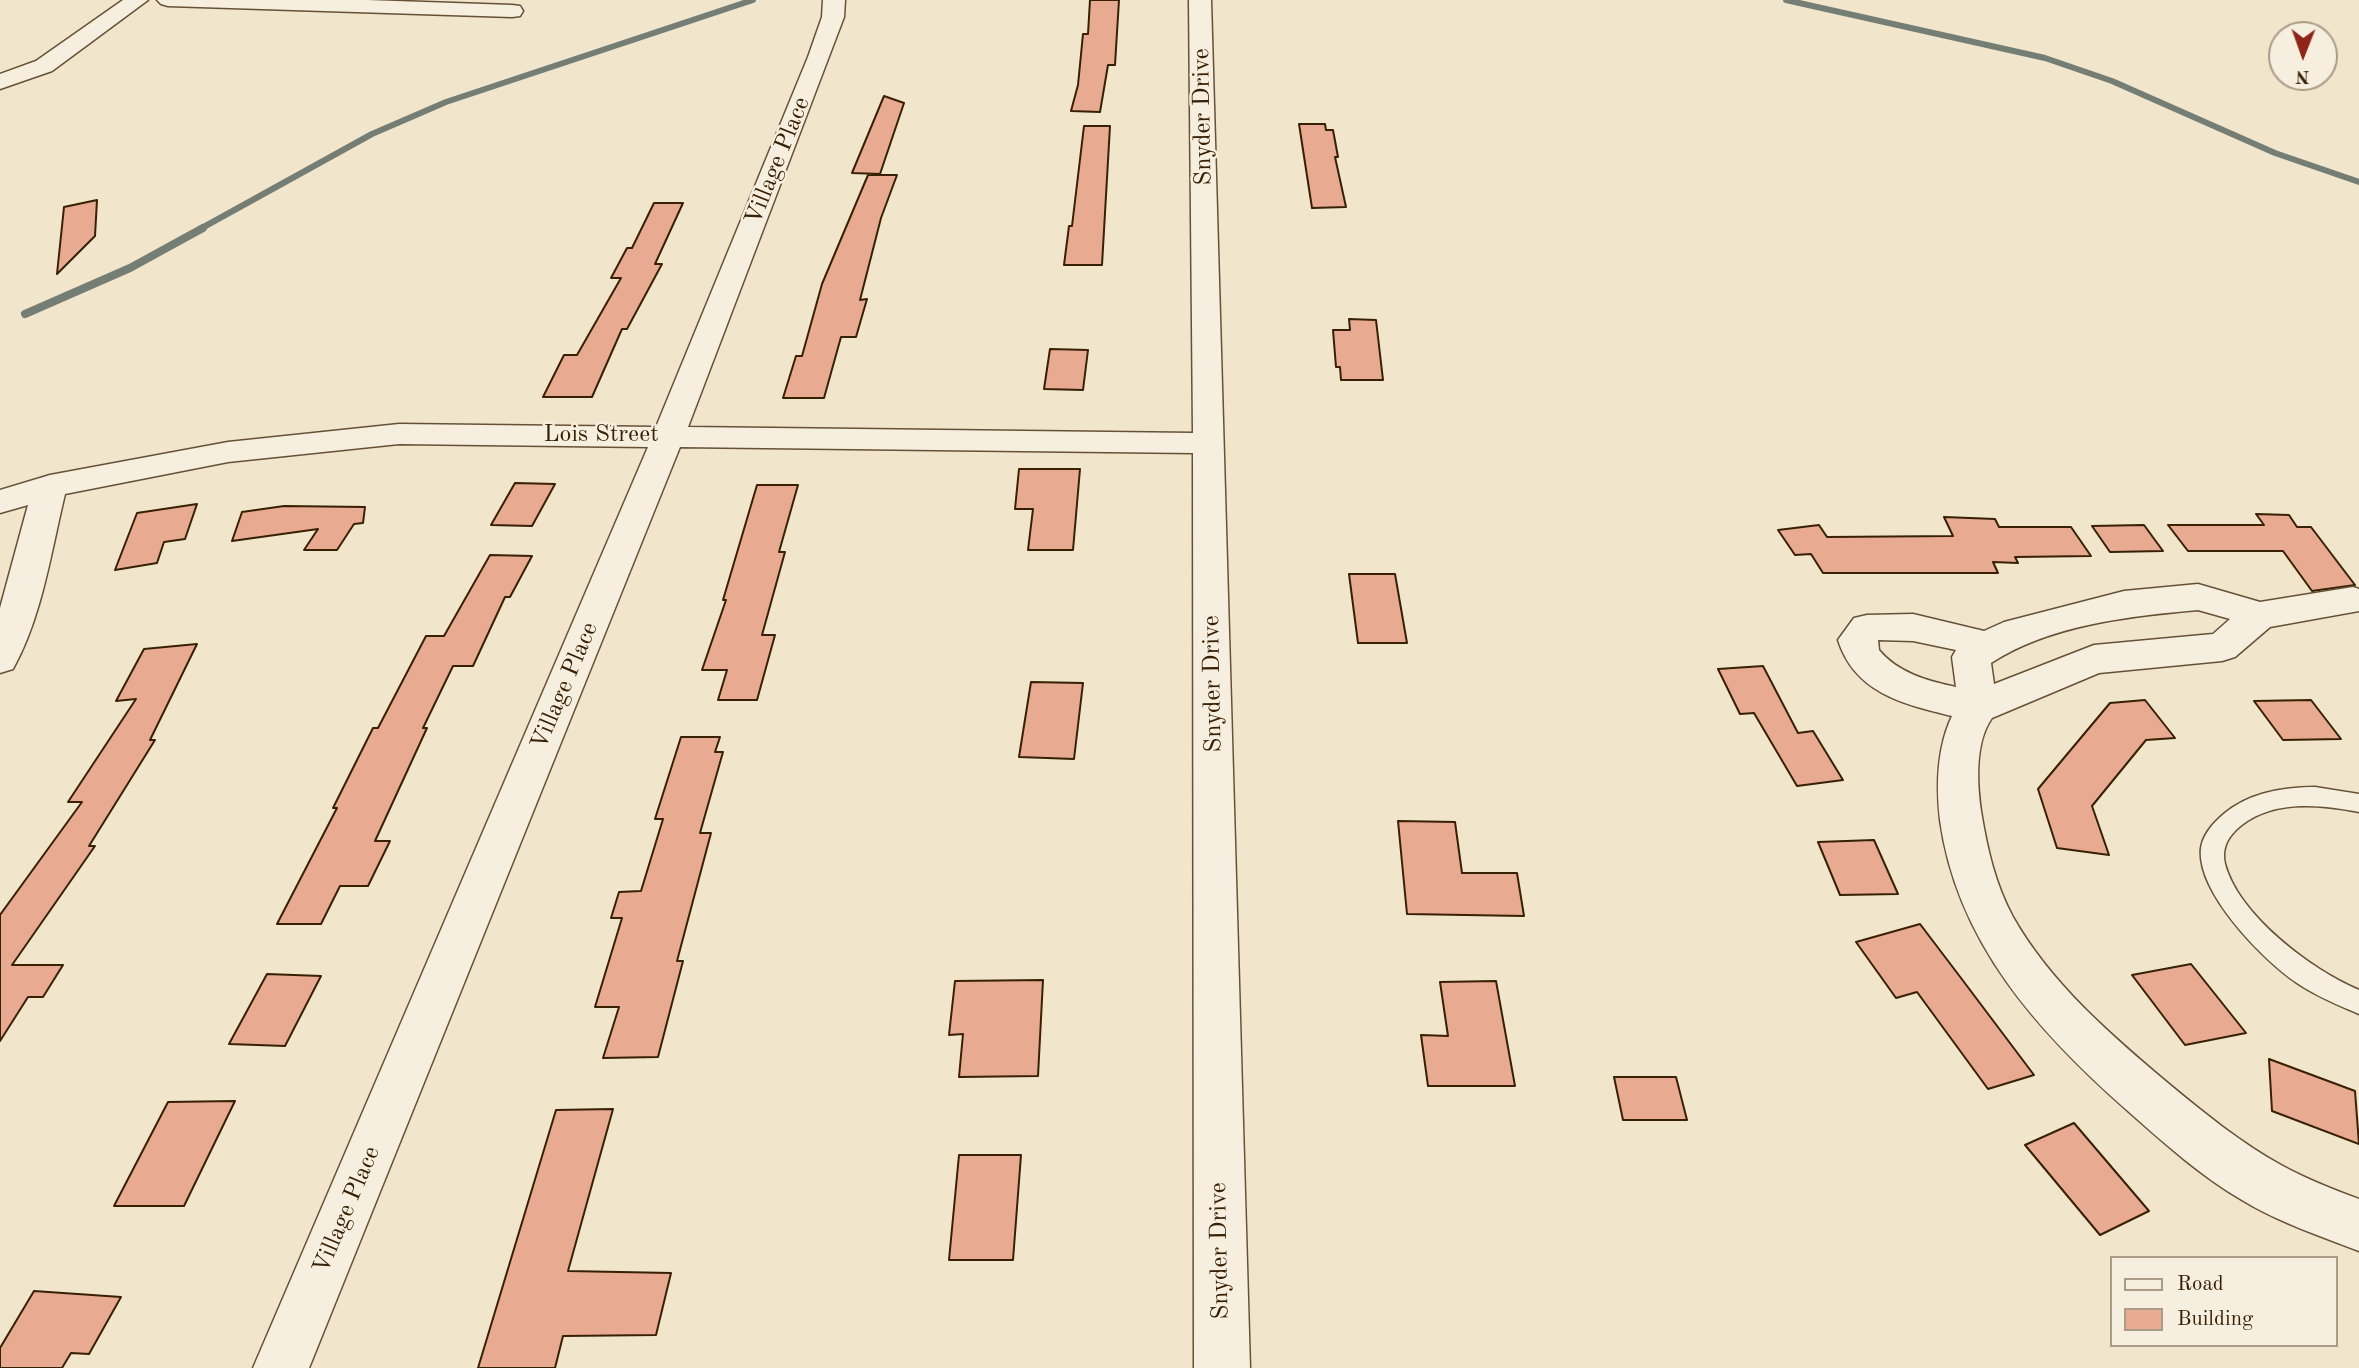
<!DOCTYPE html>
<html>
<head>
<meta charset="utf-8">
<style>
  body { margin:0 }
  #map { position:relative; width:2359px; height:1368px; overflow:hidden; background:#f1e5cc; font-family:"Old Standard TT",serif }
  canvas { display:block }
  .legend { position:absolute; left:2110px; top:1256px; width:228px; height:91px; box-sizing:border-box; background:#f6eede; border:2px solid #aa9c87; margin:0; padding:9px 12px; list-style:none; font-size:21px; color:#372004 }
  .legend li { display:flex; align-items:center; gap:14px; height:35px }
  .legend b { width:35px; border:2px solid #aa9c87 }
  .north { position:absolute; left:2268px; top:21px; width:70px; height:70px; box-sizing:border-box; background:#f6eede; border:2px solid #aa9c87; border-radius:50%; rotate:181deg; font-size:19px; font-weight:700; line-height:28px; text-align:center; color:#372004 }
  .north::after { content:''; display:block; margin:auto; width:24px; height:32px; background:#8f2418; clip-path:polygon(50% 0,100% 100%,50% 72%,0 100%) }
</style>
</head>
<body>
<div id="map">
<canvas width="2359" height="1368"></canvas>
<ul class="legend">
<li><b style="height:9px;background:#f6eede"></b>Road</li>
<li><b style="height:19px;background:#e8ab92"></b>Building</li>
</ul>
<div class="north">N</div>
</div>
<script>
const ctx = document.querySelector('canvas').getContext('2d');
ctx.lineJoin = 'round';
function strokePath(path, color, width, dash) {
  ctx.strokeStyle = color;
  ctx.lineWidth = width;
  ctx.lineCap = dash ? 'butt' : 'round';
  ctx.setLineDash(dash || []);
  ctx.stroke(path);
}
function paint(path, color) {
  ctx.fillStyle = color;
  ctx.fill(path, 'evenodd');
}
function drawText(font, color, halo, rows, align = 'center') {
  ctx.font = font + ' "Old Standard TT",serif';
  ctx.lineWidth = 5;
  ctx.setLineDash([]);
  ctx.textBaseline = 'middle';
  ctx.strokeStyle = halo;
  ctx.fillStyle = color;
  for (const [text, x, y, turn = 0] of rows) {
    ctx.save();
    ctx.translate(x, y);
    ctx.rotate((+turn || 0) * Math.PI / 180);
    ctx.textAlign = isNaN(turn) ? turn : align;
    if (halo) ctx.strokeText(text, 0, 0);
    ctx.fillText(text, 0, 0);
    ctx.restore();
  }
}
strokePath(new Path2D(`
  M 1786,0 L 2045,58 L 2112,81 L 2275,153 L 2359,182
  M 200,229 L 372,134 L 446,102 L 753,0`), '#757e75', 6);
strokePath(new Path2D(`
  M 25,314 L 130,268 L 203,228`), '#757e75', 8);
const building = new Path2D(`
  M 1090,0 L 1119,0 L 1115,65 L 1108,65 L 1100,112 L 1071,111 L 1078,85 L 1083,34 L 1088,34 Z
  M 884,96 L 904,103 L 880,174 L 852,173 Z
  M 1299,124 L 1325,124 L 1326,130 L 1333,130 L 1338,157 L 1335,157 L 1346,207 L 1312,208 Z
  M 1084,126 L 1110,126 L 1102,265 L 1064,265 L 1069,226 L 1072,226 Z
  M 868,175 L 897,175 L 881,218 L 860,300 L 867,299 L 856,337 L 841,337 L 824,398 L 783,398 L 796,356 L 802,356 L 822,284 Z
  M 97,200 L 95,236 L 57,274 L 64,207 Z
  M 654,203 L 683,203 L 655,264 L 662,264 L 627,329 L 622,329 L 592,397 L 543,397 L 564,355 L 577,355 L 621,278 L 611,278 L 627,248 L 632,248 Z
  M 1349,319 L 1376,320 L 1383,380 L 1341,380 L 1340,367 L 1336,367 L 1333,330 L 1350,330 Z
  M 1050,349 L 1088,350 L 1083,390 L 1044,389 Z
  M 1019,469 L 1080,469 L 1073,550 L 1028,550 L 1033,509 L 1015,509 Z
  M 515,483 L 555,484 L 532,526 L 491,525 Z
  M 757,485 L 798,485 L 779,552 L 785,552 L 762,635 L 775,635 L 757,700 L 718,700 L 727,670 L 702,670 L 726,600 L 723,600 Z
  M 197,504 L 185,539 L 164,542 L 157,563 L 115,570 L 137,513 Z
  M 284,506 L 365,507 L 363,523 L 354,524 L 337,550 L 304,550 L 318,529 L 232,541 L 242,512 Z
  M 2256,514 L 2289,515 L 2297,527 L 2311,527 L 2355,585 L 2312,591 L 2283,551 L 2188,551 L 2168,525 L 2264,525 Z
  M 1944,517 L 1995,519 L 1999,527 L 2071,527 L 2091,556 L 2015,557 L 2018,563 L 1993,562 L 1998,573 L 1823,573 L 1811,554 L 1795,555 L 1778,530 L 1819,525 L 1827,537 L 1953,536 Z
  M 2144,525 L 2163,551 L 2110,552 L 2092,526 Z
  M 490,555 L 532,556 L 510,597 L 505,597 L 473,666 L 453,666 L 423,728 L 427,728 L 375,841 L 390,841 L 368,886 L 340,886 L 321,924 L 277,924 L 337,808 L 333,808 L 373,728 L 378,728 L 426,636 L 444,636 Z
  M 1349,574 L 1395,574 L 1407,643 L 1358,643 Z
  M 197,644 L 150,740 L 155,740 L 89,846 L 95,846 L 12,965 L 63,965 L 43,997 L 28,997 L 0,1041 L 0,915 L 82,802 L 68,802 L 136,699 L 116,701 L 144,649 Z
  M 1763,666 L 1798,733 L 1813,731 L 1843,780 L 1797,786 L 1754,713 L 1740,714 L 1718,669 Z
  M 1031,682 L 1083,683 L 1074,759 L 1019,757 Z
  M 2145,700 L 2175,738 L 2146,740 L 2092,806 L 2109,855 L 2057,848 L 2038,789 L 2110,703 Z
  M 2311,700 L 2341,739 L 2283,740 L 2254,701 Z
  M 681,737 L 720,737 L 715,752 L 723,752 L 700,833 L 711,833 L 677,961 L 683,961 L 658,1057 L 603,1058 L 619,1007 L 595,1007 L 622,918 L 611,918 L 619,892 L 641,891 L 663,819 L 655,819 Z
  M 1398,821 L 1455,822 L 1462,873 L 1517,873 L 1524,916 L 1407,914 Z
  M 1874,840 L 1898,894 L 1840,895 L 1818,842 Z
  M 1920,924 L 1961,978 L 2034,1075 L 1988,1089 L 1917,992 L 1896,998 L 1856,942 Z
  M 2191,964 L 2246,1033 L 2185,1045 L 2132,975 Z
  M 267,974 L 321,976 L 285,1046 L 229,1044 Z
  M 1043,980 L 1038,1076 L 959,1077 L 963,1034 L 949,1035 L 955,981 Z
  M 1496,981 L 1515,1086 L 1428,1086 L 1421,1035 L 1448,1036 L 1440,982 Z
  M 2269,1059 L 2355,1091 L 2359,1144 L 2272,1111 Z
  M 1614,1077 L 1676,1077 L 1687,1120 L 1623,1120 Z
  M 235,1101 L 184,1206 L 114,1206 L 168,1102 Z
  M 613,1109 L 568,1271 L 671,1273 L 656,1335 L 563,1336 L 555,1368 L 478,1368 L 556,1110 Z
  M 2074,1123 L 2149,1211 L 2100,1235 L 2025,1145 Z
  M 959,1155 L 1021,1155 L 1013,1260 L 949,1260 Z
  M 34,1291 L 121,1297 L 89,1354 L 71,1353 L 62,1368 L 0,1368 L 0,1348 Z`);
paint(building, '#e8ab92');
strokePath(building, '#372004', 2);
const service = new Path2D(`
  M 2315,787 L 2359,794 L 2359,812 C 2318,804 2269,799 2236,830 C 2226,840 2222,850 2225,864 C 2239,916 2312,970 2359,990 L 2359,1014 C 2338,1005 2316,996 2297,983 C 2263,960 2196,892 2201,848 C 2203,834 2214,822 2225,813 C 2249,793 2284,787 2315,787 Z`);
const minor = new Path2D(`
  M 123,0 L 148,0 L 52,71 L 0,89 L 0,74 L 36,61 Z
  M 157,0 L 367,0 L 512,5 L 520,6 L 523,11 L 520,16 L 512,17 L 168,6 L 161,4 Z
  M 823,0 L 845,0 L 844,17 L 688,427 L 1193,433 L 1189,0 L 1211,0 L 1250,1368 L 1194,1368 L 1193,453 L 680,447 L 309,1368 L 253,1368 L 648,447 L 399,444 L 228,462 L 65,494 C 51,552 42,617 13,669 L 0,673 L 0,608 L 28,505 L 0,513 L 0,490 L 50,475 L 228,442 L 399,424 L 656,427 L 808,57 L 822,17 Z
  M 2198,584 L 2260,602 L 2353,587 L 2359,589 L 2359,611 L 2270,627 L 2235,657 L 2222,661 L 2099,673 L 1992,718 C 1975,742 1977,783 1981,811 C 1987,848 1995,884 2013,917 C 2051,984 2111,1035 2169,1084 C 2204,1113 2241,1143 2281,1165 C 2306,1179 2332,1189 2359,1199 L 2359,1251 C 2320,1236 2278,1222 2242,1200 C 2201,1176 2165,1144 2129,1112 C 2039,1033 1957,943 1940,820 C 1936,785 1937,748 1952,716 C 1903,704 1855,693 1838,640 L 1854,618 L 1867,615 L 1913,614 L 1984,631 L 2004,622 L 2124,591 ZM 2198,610 L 2230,619 L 2213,634 L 2094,645 L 1994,684 L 1991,663 C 2049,625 2130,616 2198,610 ZM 1878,640 L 1913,641 L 1956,650 L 1952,657 L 1956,687 C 1928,681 1898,673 1879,650 Z`);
strokePath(service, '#665136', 3);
strokePath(minor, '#665136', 3);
paint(service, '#f6eede');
paint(minor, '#f6eede');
drawText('24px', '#372004', '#f6eede', [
  ["Snyder Drive",1203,117,-91],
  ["Village Place",778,161,-68],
  ["Lois Street",601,435],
  ["Snyder Drive",1213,684,-91],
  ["Village Place",565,686,-67],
  ["Village Place",347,1210,-67],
  ["Snyder Drive",1220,1251,-91]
]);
</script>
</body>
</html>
